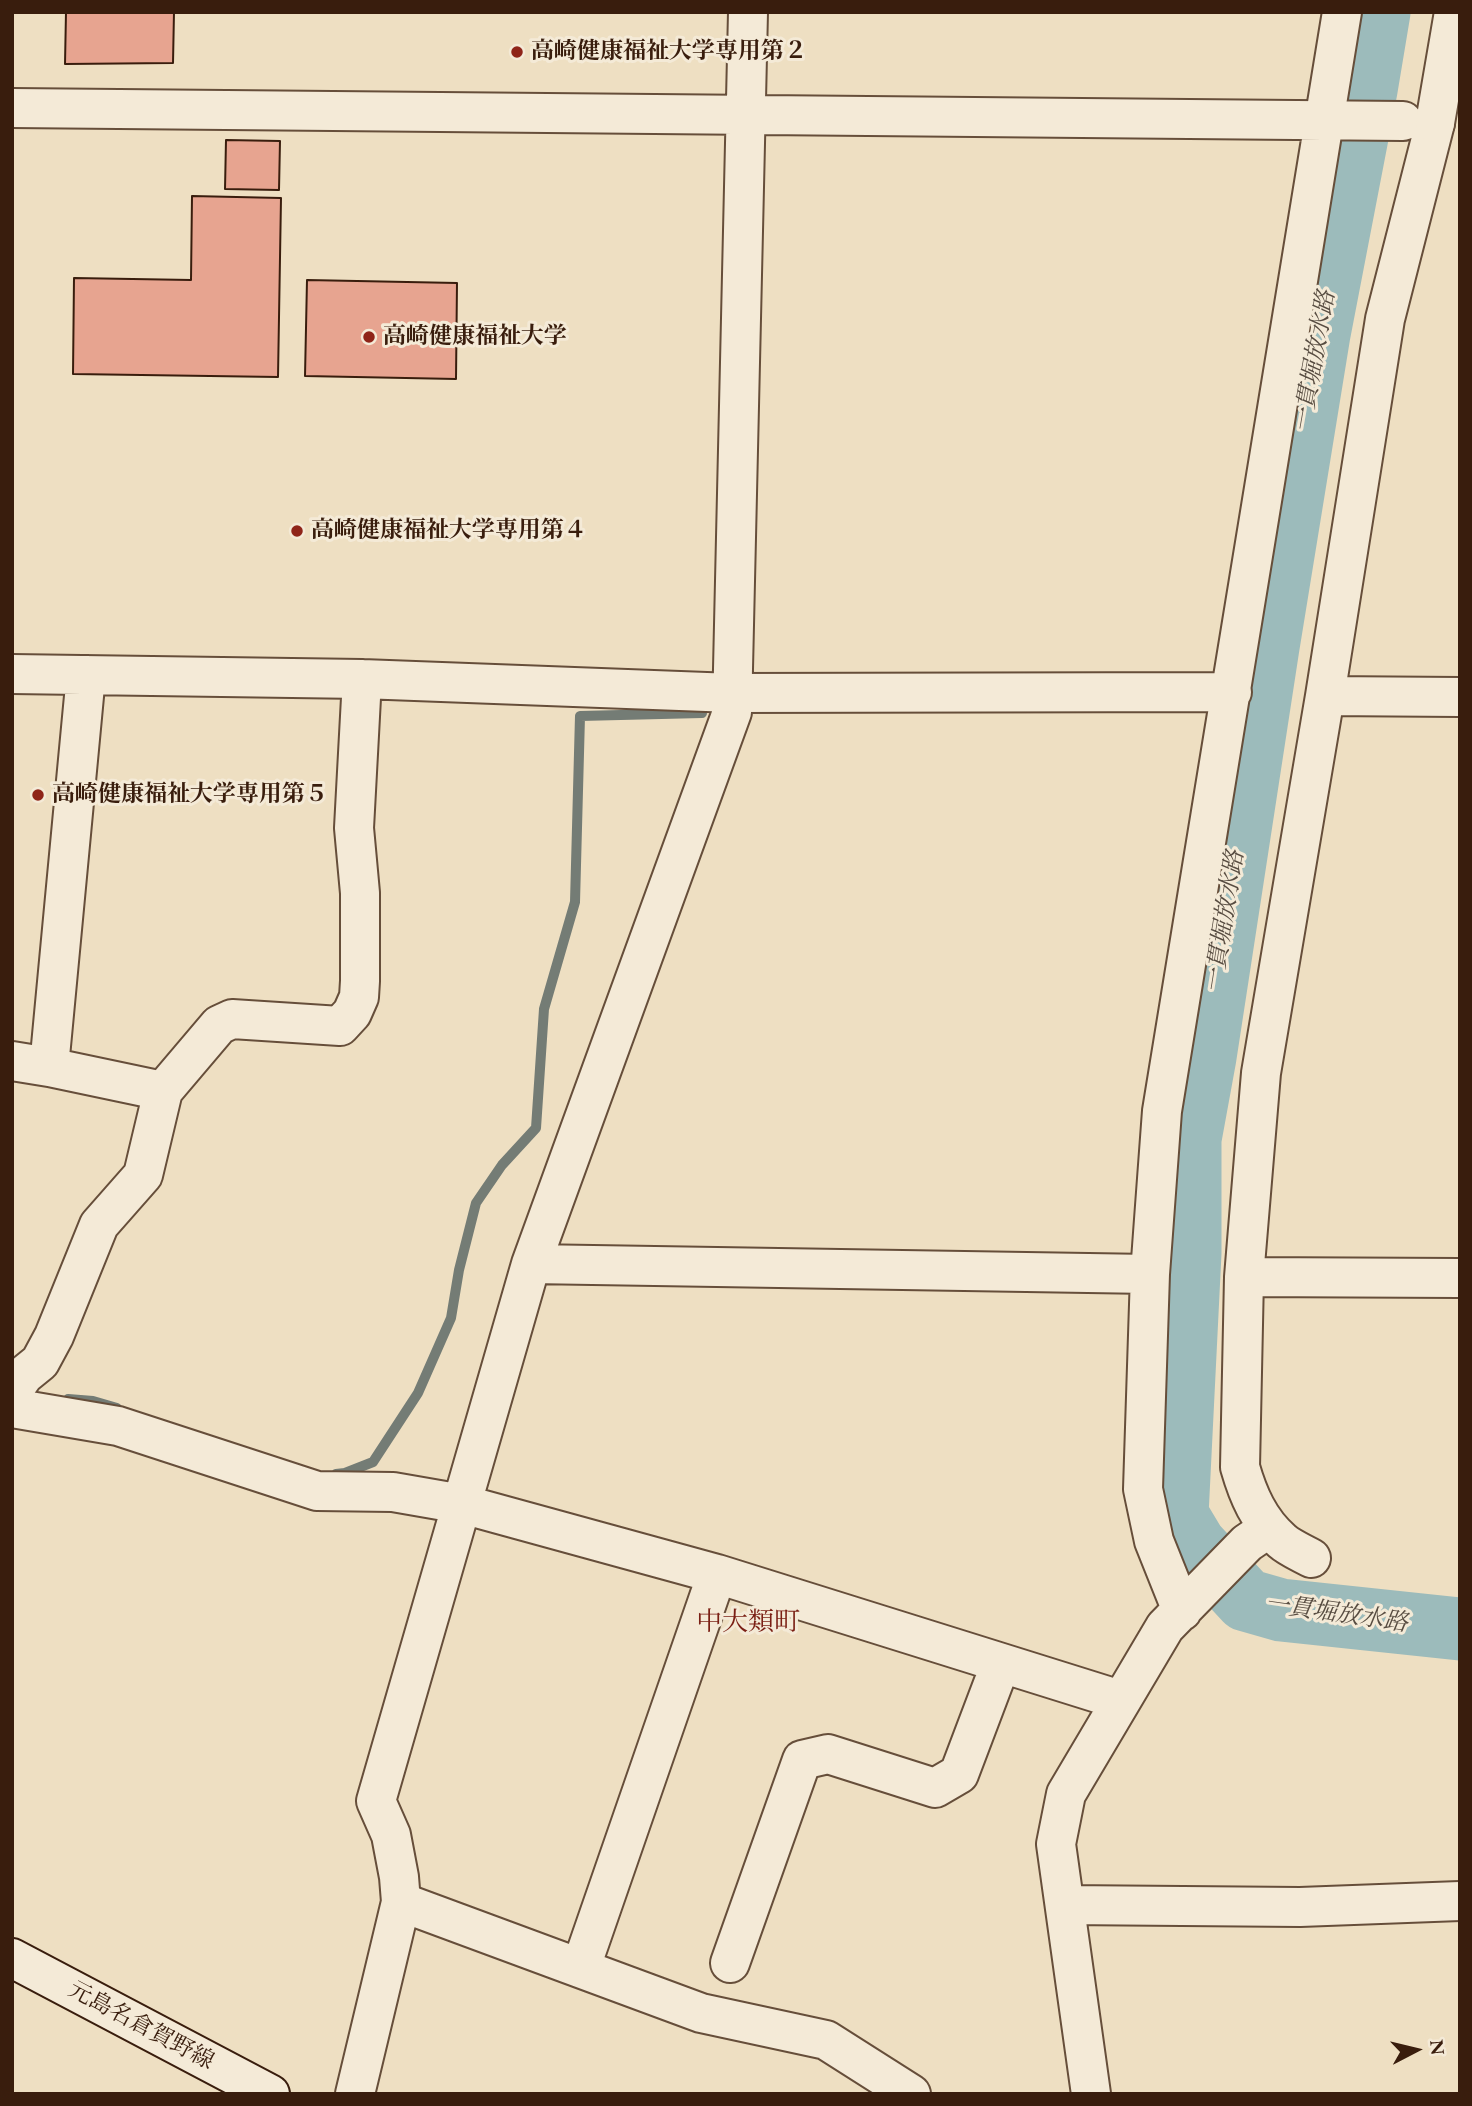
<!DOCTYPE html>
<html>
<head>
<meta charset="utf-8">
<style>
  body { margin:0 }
  #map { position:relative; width:1472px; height:2106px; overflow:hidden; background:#eedfc2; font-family:"EB Garamond",serif }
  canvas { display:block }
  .frame { position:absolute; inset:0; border:14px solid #391d0d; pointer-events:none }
  .north { position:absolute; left:1381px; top:2015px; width:70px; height:70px; -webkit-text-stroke:5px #f4ead7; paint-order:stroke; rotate:83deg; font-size:19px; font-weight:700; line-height:28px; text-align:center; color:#391d0d }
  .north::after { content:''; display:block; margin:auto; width:24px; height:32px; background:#391d0d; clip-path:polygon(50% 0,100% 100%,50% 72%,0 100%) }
</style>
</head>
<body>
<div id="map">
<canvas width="1472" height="2106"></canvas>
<div class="frame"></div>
<div class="north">N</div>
</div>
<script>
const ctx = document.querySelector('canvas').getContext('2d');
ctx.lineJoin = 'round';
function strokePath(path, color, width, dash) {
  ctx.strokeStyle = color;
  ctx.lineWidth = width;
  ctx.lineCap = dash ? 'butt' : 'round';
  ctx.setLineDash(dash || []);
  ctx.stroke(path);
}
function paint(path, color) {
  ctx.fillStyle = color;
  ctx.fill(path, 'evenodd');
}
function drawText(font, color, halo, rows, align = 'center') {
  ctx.font = font + ' "EB Garamond","Noto Serif JP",serif';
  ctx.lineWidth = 6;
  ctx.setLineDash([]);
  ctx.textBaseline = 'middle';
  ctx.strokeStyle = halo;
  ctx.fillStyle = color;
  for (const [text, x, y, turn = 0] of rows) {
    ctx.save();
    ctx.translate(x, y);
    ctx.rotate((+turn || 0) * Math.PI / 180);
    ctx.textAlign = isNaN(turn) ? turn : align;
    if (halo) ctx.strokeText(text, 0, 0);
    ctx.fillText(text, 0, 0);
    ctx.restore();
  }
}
strokePath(new Path2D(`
  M 68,1399 L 93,1401 L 117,1408
  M 336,1474 L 345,1473 L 373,1462 L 418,1393 L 451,1318 L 459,1270 L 476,1203 L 502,1165 L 536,1128 L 544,1009 L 575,902 L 580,716 L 702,713`), '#747c75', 10);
strokePath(new Path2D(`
  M 1379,12 L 1366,90 L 1319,334 L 1268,647 L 1205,1057 L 1190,1139 L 1190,1253 L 1177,1515 L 1195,1545 L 1246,1600 L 1281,1610 L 1460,1629`), '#9cbbbb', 63);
const building = new Path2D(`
  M 66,12 L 174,12 L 173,63 L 65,64 Z
  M 226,140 L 280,141 L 279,190 L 225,189 Z
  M 192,196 L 281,198 L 278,377 L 73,374 L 74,278 L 191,280 Z
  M 307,280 L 457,283 L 456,379 L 305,376 Z`);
paint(building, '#e7a490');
strokePath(building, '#391d0d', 2);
const minor = new Path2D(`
  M 12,108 L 1403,121
  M 12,674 L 362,679 L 733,693 L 1232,692
  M 1325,696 L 1460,697
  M 12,1061 L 49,1067 L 163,1091
  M 49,1067 L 86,675
  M 531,1264 L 1150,1274
  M 1244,1277 L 1460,1278
  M 12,1392 L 24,1375 L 40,1362 L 54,1336 L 99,1225 L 143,1175 L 163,1091 L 219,1025 L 232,1019 L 340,1026 L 352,1013 L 359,997 L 360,981 L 360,893 L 354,828 L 362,679
  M 12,1408 L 118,1426 L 317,1491 L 393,1492 L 462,1504 L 717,1574 L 1120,1700
  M 1311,1558 C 1302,1553 1290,1548 1282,1541 C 1259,1521 1248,1495 1240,1467 L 1244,1277 L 1261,1073 L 1325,696 L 1385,319 L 1435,123
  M 1182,1611 L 1154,1541 L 1143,1489 L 1150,1274 L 1162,1111 L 1342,12
  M 401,1902 L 701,2013 L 826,2040 L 911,2094
  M 1065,1905 L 1300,1907 L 1460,1901
  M 730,1963 L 802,1760 L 828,1754 L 935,1788 L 959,1774 L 1001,1663
  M 581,1967 L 717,1574
  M 355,2094 L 401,1902 L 399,1877 L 391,1835 L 376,1801 L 531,1264 L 732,712 L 748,12
  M 1091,2094 L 1056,1844 L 1066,1794 L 1165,1627 L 1247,1543 L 1269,1528`);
const tertiary = new Path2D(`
  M 1435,123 L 1454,12`);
const secondary = new Path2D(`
  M 12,1958 L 270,2094`);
strokePath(minor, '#664e3a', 42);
strokePath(tertiary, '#664e3a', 42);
strokePath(secondary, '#391d0d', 42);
strokePath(minor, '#f4ead7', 38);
strokePath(tertiary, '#f4ead7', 38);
strokePath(secondary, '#f4ead7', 38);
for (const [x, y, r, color] of [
  [517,52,7,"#8f2418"],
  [369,337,7,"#8f2418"],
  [297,531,7,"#8f2418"],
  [38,795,7,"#8f2418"]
]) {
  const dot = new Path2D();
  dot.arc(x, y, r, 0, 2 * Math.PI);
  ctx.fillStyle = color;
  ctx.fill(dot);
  strokePath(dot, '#f4ead7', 2.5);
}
drawText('bold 23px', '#391d0d', '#f4ead7', [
  ["高崎健康福祉大学専用第２",531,52],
  ["高崎健康福祉大学",383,337],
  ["高崎健康福祉大学専用第４",311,531],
  ["高崎健康福祉大学専用第５",52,795]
], 'left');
drawText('23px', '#391d0d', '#f4ead7', [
  ["元島名倉賀野線",141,2026,28]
]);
drawText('italic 24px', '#574c41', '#f4ead7', [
  ["一貫堀放水路",1315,362,-80],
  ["一貫堀放水路",1225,922,-81],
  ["一貫堀放水路",1336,1614,8]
]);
drawText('26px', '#7a1f14', '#f4ead7', [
  ["中大類町",748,1623]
]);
</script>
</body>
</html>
